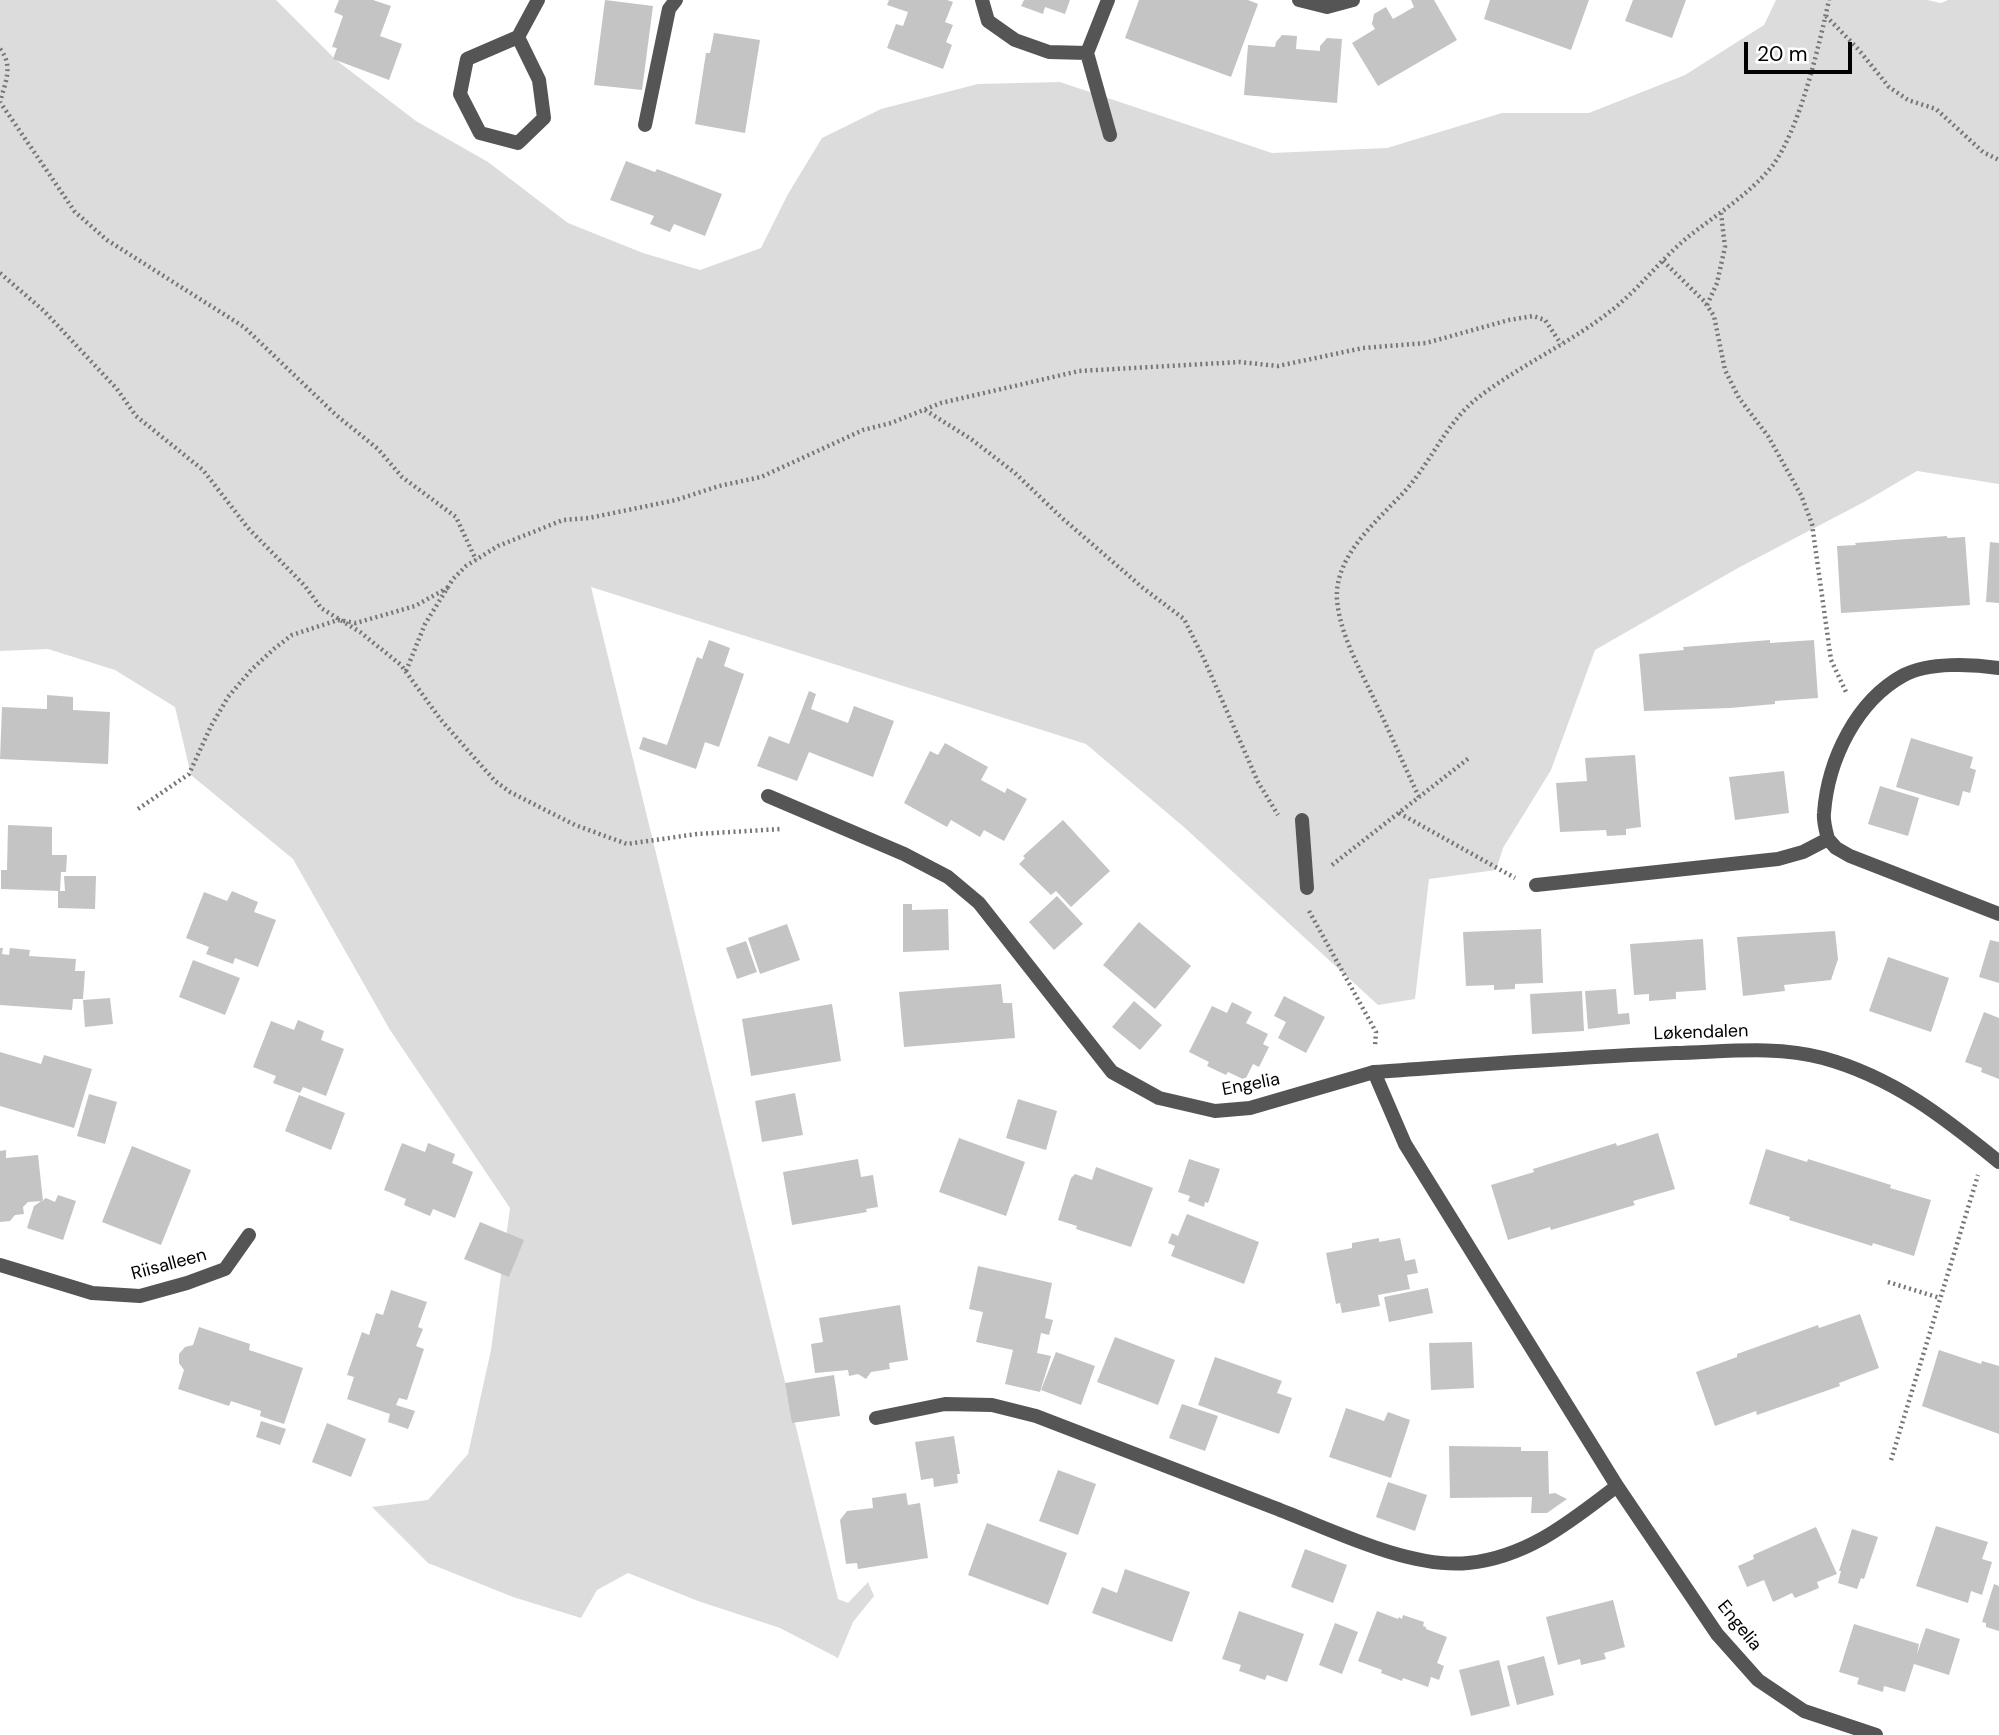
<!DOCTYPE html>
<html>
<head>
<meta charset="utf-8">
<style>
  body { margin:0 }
  #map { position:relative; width:1999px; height:1735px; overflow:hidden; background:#fff; font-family:"DM Sans",sans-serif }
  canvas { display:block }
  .scale { position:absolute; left:1744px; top:42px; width:108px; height:32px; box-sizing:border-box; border:4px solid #000; border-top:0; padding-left:9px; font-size:21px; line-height:24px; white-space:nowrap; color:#000; -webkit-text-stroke:5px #fff; paint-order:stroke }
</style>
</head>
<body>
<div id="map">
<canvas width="1999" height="1735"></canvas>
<div class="scale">20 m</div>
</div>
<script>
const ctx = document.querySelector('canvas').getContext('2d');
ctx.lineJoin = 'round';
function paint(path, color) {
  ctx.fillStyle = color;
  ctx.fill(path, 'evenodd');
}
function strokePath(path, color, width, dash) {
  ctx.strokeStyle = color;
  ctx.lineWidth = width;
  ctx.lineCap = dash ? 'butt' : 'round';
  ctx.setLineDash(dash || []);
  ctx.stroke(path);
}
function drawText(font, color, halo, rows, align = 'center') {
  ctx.font = font + ' "DM Sans",sans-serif';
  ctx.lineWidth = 7;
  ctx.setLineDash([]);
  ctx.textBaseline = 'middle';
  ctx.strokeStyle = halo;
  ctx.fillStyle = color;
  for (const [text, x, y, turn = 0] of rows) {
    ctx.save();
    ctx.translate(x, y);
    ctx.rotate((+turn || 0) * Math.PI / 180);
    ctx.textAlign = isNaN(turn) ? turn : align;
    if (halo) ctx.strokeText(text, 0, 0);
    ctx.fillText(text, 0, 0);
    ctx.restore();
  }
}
paint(new Path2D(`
  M 0,0 L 276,0 L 336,60 L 416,121 L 488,162 L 568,223 L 643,253 L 700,270 L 761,248 L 788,194 L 822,138 L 881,109 L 978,84 L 1060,82 L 1272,153 L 1387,148 L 1502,113 L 1589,113 L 1685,75 L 1764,25 L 1776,0 L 1927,0 L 1941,3 L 1948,0 L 1999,0 L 1999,484 L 1917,471 L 1864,502 L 1738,568 L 1595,650 L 1551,770 L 1503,848 L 1496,870 L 1429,879 L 1415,999 L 1378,1005 L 1185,828 L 1086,744 L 591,587 L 838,1599 L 848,1603 L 868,1582 L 874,1596 L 853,1622 L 838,1658 L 780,1628 L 698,1601 L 628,1573 L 597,1590 L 581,1618 L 513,1597 L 428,1563 L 372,1507 L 428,1500 L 468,1454 L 491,1350 L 510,1208 L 390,1030 L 293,859 L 191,775 L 175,707 L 115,670 L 48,649 L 0,651 Z`), '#dcdcdc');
paint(new Path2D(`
  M 339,0 L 373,0 L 391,6 L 380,36 L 402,44 L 389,80 L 333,59 L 337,48 L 332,47 L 343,16 L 334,12 Z
  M 605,0 L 653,6 L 642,90 L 594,85 Z
  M 889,0 L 947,0 L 953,2 L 945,22 L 953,25 L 946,42 L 952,45 L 943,69 L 887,48 L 896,24 L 903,26 L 908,12 L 887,5 Z
  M 1024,0 L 1070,0 L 1065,14 L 1045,7 L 1043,14 L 1021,6 Z
  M 1139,0 L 1248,0 L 1258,4 L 1231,77 L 1125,38 Z
  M 1411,0 L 1434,0 L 1457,40 L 1378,86 L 1352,43 L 1375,29 L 1372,24 L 1374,14 L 1386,7 L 1393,19 L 1414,7 Z
  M 1490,0 L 1589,0 L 1571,50 L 1484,19 Z
  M 1633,0 L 1686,0 L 1672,38 L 1625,21 Z
  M 714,33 L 760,40 L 745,133 L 695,124 L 706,53 L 710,53 Z
  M 1282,35 L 1297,36 L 1296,49 L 1320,51 L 1320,46 L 1327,38 L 1342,39 L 1337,103 L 1244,95 L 1248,45 L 1275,47 L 1276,42 Z
  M 626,161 L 655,172 L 657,169 L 722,194 L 705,236 L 674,224 L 670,232 L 650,224 L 654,216 L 610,200 Z
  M 1947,536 L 1947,538 L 1965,537 L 1970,605 L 1841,613 L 1837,546 L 1856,545 L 1855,543 Z
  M 1990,542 L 1999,543 L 1999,603 L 1986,602 Z
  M 709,640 L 730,648 L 724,666 L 744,674 L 719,747 L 705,742 L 696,769 L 639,749 L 643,737 L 667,745 L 697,657 L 702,659 Z
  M 1770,640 L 1770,643 L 1814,640 L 1818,698 L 1775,701 L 1775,704 L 1730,708 L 1644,711 L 1639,654 L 1684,650 L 1683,647 Z
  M 809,691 L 816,694 L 811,709 L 848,723 L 854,706 L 894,721 L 873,777 L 809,752 L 797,781 L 757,766 L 769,736 L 789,744 Z
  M 47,695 L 73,697 L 73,710 L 110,712 L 108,764 L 0,759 L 2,707 L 47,709 Z
  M 1911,738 L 1973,757 L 1970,768 L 1976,770 L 1970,793 L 1963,791 L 1959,806 L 1896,787 Z
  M 945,743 L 988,767 L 981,780 L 1005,793 L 1007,788 L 1027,799 L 1004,841 L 984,830 L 980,837 L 951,820 L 947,827 L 904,803 L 930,751 L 938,755 Z
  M 1635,755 L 1641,827 L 1626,829 L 1626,835 L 1607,836 L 1606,830 L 1560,832 L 1556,783 L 1587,781 L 1585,758 Z
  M 1784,771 L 1789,813 L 1735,820 L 1729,777 Z
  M 1880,786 L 1919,798 L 1908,836 L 1868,824 Z
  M 1063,820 L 1110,871 L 1071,907 L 1056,891 L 1051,895 L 1019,864 L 1025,858 L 1023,856 Z
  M 8,825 L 52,827 L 52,855 L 67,855 L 66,872 L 61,872 L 60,891 L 1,889 L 1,870 L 7,870 Z
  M 64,876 L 96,876 L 95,909 L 58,908 L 58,891 L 65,891 Z
  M 232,891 L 258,902 L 254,912 L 276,920 L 258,967 L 235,958 L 233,964 L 206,954 L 209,947 L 186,938 L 204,892 L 227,901 Z
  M 1057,896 L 1083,924 L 1054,950 L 1029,922 Z
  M 903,904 L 912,904 L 912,910 L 948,909 L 949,950 L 903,952 Z
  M 1139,922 L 1191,966 L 1155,1009 L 1103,965 Z
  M 787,924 L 800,960 L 760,974 L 748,938 Z
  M 1541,929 L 1543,983 L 1515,984 L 1515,989 L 1494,990 L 1494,985 L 1466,986 L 1463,932 Z
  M 1835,931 L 1838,959 L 1831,980 L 1784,985 L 1785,991 L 1743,996 L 1737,937 Z
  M 1703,939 L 1706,990 L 1676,992 L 1676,999 L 1649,1001 L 1649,994 L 1634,995 L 1630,944 Z
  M 1990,940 L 1999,942 L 1999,983 L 1979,977 Z
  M 746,941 L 757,972 L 737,979 L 726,948 Z
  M 0,948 L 3,948 L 2,954 L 9,955 L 10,948 L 30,950 L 29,956 L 76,959 L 75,971 L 85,971 L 83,999 L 73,999 L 72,1010 L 0,1005 Z
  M 1888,957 L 1949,978 L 1931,1032 L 1869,1011 Z
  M 193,960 L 240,978 L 225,1015 L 179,997 Z
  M 1001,984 L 1003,1003 L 1012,1003 L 1015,1038 L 904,1047 L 899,992 Z
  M 1616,989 L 1618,1014 L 1629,1013 L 1630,1024 L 1588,1029 L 1585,991 Z
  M 1582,991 L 1584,1031 L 1532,1034 L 1530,994 Z
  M 1284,996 L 1325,1017 L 1306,1053 L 1278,1038 L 1286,1022 L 1274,1016 Z
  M 110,998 L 113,1024 L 85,1027 L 83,1000 Z
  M 1134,1001 L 1162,1025 L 1140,1050 L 1112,1027 Z
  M 1232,1002 L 1252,1012 L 1246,1023 L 1268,1034 L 1263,1044 L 1269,1047 L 1259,1067 L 1253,1064 L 1245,1080 L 1228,1072 L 1226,1075 L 1207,1066 L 1209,1062 L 1189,1052 L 1212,1006 L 1227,1013 Z
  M 832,1004 L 841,1061 L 751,1076 L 742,1019 Z
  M 1984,1012 L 1999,1018 L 1999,1079 L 1981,1072 L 1982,1068 L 1965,1062 Z
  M 298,1020 L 324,1031 L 321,1040 L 344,1049 L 326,1096 L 303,1087 L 300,1093 L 273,1083 L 276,1076 L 253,1067 L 271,1021 L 294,1030 Z
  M 0,1052 L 41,1064 L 44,1055 L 92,1069 L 74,1128 L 0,1106 Z
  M 795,1093 L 803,1135 L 762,1142 L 755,1101 Z
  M 89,1094 L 117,1102 L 105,1144 L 77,1136 Z
  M 299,1095 L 345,1113 L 331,1150 L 285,1131 Z
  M 1018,1099 L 1057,1111 L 1046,1150 L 1006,1138 Z
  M 1658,1133 L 1675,1189 L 1633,1201 L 1635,1205 L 1551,1230 L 1550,1227 L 1508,1240 L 1491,1185 L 1534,1172 L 1533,1169 L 1616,1143 L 1617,1146 Z
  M 959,1138 L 1025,1162 L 1006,1216 L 939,1192 Z
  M 402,1143 L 425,1152 L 428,1143 L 455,1154 L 452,1163 L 473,1172 L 455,1218 L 433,1209 L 430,1216 L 404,1205 L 406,1199 L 384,1190 Z
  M 132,1146 L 191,1170 L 161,1245 L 102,1222 Z
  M 1766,1149 L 1807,1162 L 1808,1159 L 1891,1185 L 1890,1188 L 1931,1200 L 1914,1256 L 1873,1243 L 1872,1246 L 1789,1220 L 1790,1217 L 1749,1204 Z
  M 6,1150 L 6,1158 L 38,1155 L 43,1201 L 28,1202 L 23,1207 L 24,1214 L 15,1215 L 10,1221 L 0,1222 L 0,1151 Z
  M 858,1159 L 861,1177 L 873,1175 L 878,1207 L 866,1209 L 867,1212 L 792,1225 L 783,1172 Z
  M 1189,1159 L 1220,1169 L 1208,1203 L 1205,1202 L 1204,1207 L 1188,1201 L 1190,1196 L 1178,1192 Z
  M 1096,1167 L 1153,1188 L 1131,1247 L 1076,1229 L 1077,1226 L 1058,1220 L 1071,1178 L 1075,1174 L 1092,1180 Z
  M 58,1195 L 76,1201 L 63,1240 L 27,1228 L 34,1206 L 46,1198 L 55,1202 Z
  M 1187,1214 L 1259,1242 L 1244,1284 L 1171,1256 L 1175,1246 L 1168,1243 L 1172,1233 L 1178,1236 Z
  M 480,1222 L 524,1240 L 509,1277 L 464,1259 Z
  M 1379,1238 L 1379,1242 L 1400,1238 L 1405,1261 L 1415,1259 L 1418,1273 L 1407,1275 L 1410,1289 L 1378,1295 L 1380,1306 L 1342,1313 L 1340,1303 L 1336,1304 L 1326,1253 L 1352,1248 L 1352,1243 Z
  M 978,1266 L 1052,1283 L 1045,1318 L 1053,1320 L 1049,1335 L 1041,1333 L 1037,1353 L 1051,1356 L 1040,1392 L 1005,1384 L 1013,1350 L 976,1342 L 983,1312 L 969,1309 Z
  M 1428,1288 L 1433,1313 L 1389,1322 L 1384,1297 Z
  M 391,1290 L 427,1302 L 418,1327 L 423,1329 L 416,1346 L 424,1349 L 407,1400 L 399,1398 L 396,1405 L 415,1411 L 408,1429 L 388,1422 L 390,1414 L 347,1399 L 354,1377 L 347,1375 L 362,1332 L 369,1335 L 376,1313 L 383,1315 Z
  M 900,1305 L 908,1360 L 889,1363 L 890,1369 L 871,1372 L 866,1379 L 858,1374 L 849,1376 L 848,1370 L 815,1373 L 811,1344 L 823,1342 L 819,1318 Z
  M 1860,1314 L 1879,1368 L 1839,1383 L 1840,1386 L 1757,1415 L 1756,1411 L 1715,1426 L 1696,1372 L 1737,1357 L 1737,1354 L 1818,1325 L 1819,1328 Z
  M 199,1327 L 250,1344 L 249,1350 L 303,1368 L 284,1424 L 260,1416 L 261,1411 L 231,1401 L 229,1406 L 178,1389 L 184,1370 L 179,1363 L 179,1354 L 185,1347 L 193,1345 Z
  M 1115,1337 L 1175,1360 L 1158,1405 L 1097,1382 Z
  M 1472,1342 L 1474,1388 L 1431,1390 L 1429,1343 Z
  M 1939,1350 L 1981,1364 L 1982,1361 L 1999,1366 L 1999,1434 L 1922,1406 Z
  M 1056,1352 L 1095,1366 L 1081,1405 L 1041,1390 Z
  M 1215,1357 L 1282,1381 L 1277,1393 L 1292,1398 L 1279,1434 L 1198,1405 Z
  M 834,1375 L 840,1416 L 792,1423 L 785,1383 Z
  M 1182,1404 L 1218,1416 L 1205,1451 L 1169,1438 Z
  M 1346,1408 L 1384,1421 L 1388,1412 L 1410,1420 L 1391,1478 L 1329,1457 Z
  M 261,1421 L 286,1429 L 280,1445 L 256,1437 Z
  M 327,1423 L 366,1439 L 351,1477 L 312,1462 Z
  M 954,1436 L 960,1474 L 957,1474 L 958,1483 L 934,1487 L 933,1478 L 921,1480 L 915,1442 Z
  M 1449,1446 L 1521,1447 L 1521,1451 L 1548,1451 L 1549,1494 L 1555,1493 L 1567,1499 L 1547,1513 L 1531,1513 L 1532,1497 L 1450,1498 Z
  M 1058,1470 L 1096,1484 L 1078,1535 L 1039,1521 Z
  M 1388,1482 L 1427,1495 L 1415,1531 L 1376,1517 Z
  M 906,1493 L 908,1505 L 920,1503 L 928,1558 L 858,1569 L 857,1563 L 846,1564 L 840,1520 L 847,1511 L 873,1508 L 872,1498 Z
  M 987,1523 L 1067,1553 L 1048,1605 L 968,1575 Z
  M 1936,1526 L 1988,1542 L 1982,1559 L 1992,1562 L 1982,1595 L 1971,1591 L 1968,1603 L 1916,1586 Z
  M 1816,1527 L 1837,1574 L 1817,1582 L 1819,1588 L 1795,1598 L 1792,1593 L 1773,1602 L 1764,1580 L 1747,1587 L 1738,1566 L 1754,1559 L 1753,1555 Z
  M 1852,1529 L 1878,1537 L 1864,1579 L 1861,1578 L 1857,1589 L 1838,1583 L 1841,1571 L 1839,1571 Z
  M 1305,1549 L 1347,1565 L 1333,1603 L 1291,1587 Z
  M 1125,1569 L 1190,1592 L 1172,1642 L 1092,1613 L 1102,1587 L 1117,1593 Z
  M 1994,1584 L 1999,1586 L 1999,1631 L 1986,1627 L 1986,1623 L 1982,1622 Z
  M 1613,1600 L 1625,1647 L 1604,1653 L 1606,1659 L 1581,1665 L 1580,1659 L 1558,1665 L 1546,1617 Z
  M 1239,1611 L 1304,1634 L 1287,1682 L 1267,1675 L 1265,1680 L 1239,1671 L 1241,1665 L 1222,1659 Z
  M 1377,1611 L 1398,1619 L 1399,1617 L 1402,1619 L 1403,1615 L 1424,1622 L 1423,1626 L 1426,1627 L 1426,1629 L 1447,1637 L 1437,1663 L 1444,1666 L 1439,1680 L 1431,1677 L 1428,1687 L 1403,1678 L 1402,1681 L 1381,1673 L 1382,1670 L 1358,1661 Z
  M 1335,1623 L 1358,1632 L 1342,1674 L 1319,1665 Z
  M 1854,1624 L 1919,1644 L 1917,1654 L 1926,1628 L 1960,1639 L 1949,1675 L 1914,1664 L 1905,1692 L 1884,1686 L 1883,1692 L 1857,1684 L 1859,1678 L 1839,1672 Z
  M 1544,1656 L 1554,1695 L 1517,1705 L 1507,1666 Z
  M 1499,1660 L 1510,1706 L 1471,1716 L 1459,1670 Z`), '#c4c4c4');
strokePath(new Path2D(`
  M 1826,16 L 1858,49 L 1889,87 L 1908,100 L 1936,109 L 1983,152 L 1999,160
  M 0,49 C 14,66 5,83 0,102 L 75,212 L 107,240 L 244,327 L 336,415 L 378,449 L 402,477 L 456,517 L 476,560
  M 1663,261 L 1704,301 L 1714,316 L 1725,370 L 1739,398 L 1768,436 L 1801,495 L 1812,524 L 1831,660 L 1846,692
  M 0,273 L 44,311 L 117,389 L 136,416 L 203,470 L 248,528 L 305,586 L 321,608 L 360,632 L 401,665 L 441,720 L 495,781 L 510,792 L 575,825 L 627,844 L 697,834 L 781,829
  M 1707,305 L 1717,283 L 1725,247 L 1721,213
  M 925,410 L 971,439 L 1015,473 L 1062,518 L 1143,588 L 1184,619 L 1204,659 L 1258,782 L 1278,815
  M 406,671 L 425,624 L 453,579 L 466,566 L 498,546 L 563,520 L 589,518 L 676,500 L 719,486 L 761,477 L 863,430 L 891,423 L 941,403 L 1079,371 L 1240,362 L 1278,366 L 1363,348 L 1426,343 L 1509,320 L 1533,316 L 1545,320 L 1561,344
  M 1419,797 C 1404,765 1390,733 1375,701 C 1361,671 1335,626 1337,591 C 1340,551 1378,520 1404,492 C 1430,464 1445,425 1475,400 C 1518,366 1569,344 1612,310 C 1640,288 1661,259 1688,237 C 1717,214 1750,194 1773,165 C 1800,128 1819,46 1829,0
  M 138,809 L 189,774 L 211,726 L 228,697 L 252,669 L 275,648 L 292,635 L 338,620 L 356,623 L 415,606 L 449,587
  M 1399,813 L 1515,878
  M 1332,865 L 1469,758
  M 1309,911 L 1376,1032 L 1375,1046
  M 1888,1282 L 1940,1298
  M 1891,1460 L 1978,1175`), '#777', 4.5, [2, 3.5]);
strokePath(new Path2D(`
  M 1299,0 L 1327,7 L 1353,0
  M 1302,820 L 1307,888`), '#555', 14);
strokePath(new Path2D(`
  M 982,0 L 988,21 L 1015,40 L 1049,52 L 1087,53 L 1110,135
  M 518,37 L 539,80 L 544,118 L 518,143 L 480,133 L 460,94 L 467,59 L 518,37 L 538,0
  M 1087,53 L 1108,0
  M 645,125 L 669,9 L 676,0
  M 768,796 L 904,854 L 948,877 L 979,903 L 1112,1072 L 1159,1098 L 1215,1111 L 1250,1108 L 1374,1072 L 1405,1144 L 1617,1486 L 1717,1634 L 1758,1680 L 1804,1711 L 1876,1735
  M 1828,839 C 1826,831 1823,821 1824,813 C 1828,760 1856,701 1904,675 C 1929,662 1972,664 1999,668
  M 1536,885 L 1778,859 L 1803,852 L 1828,839 L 1836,848 L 1850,856 L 1999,914
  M 0,1265 L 92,1293 L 140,1296 L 187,1283 L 225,1269 L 249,1235
  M 876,1418 L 945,1404 L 992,1405 L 1036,1416 C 1116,1447 1196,1477 1275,1508 C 1330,1529 1409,1569 1468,1563 C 1528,1557 1571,1521 1617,1486`), '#555', 14);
strokePath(new Path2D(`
  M 1374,1072 C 1475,1065 1575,1057 1675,1053 C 1724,1052 1775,1045 1823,1058 C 1893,1077 1945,1118 1999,1162`), '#555', 14);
drawText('18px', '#000', '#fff', [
  ["Løkendalen",1701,1033,-2],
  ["Engelia",1251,1085,-11],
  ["Riisalleen",169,1265,-15],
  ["Engelia",1739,1626,51]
]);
</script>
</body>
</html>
